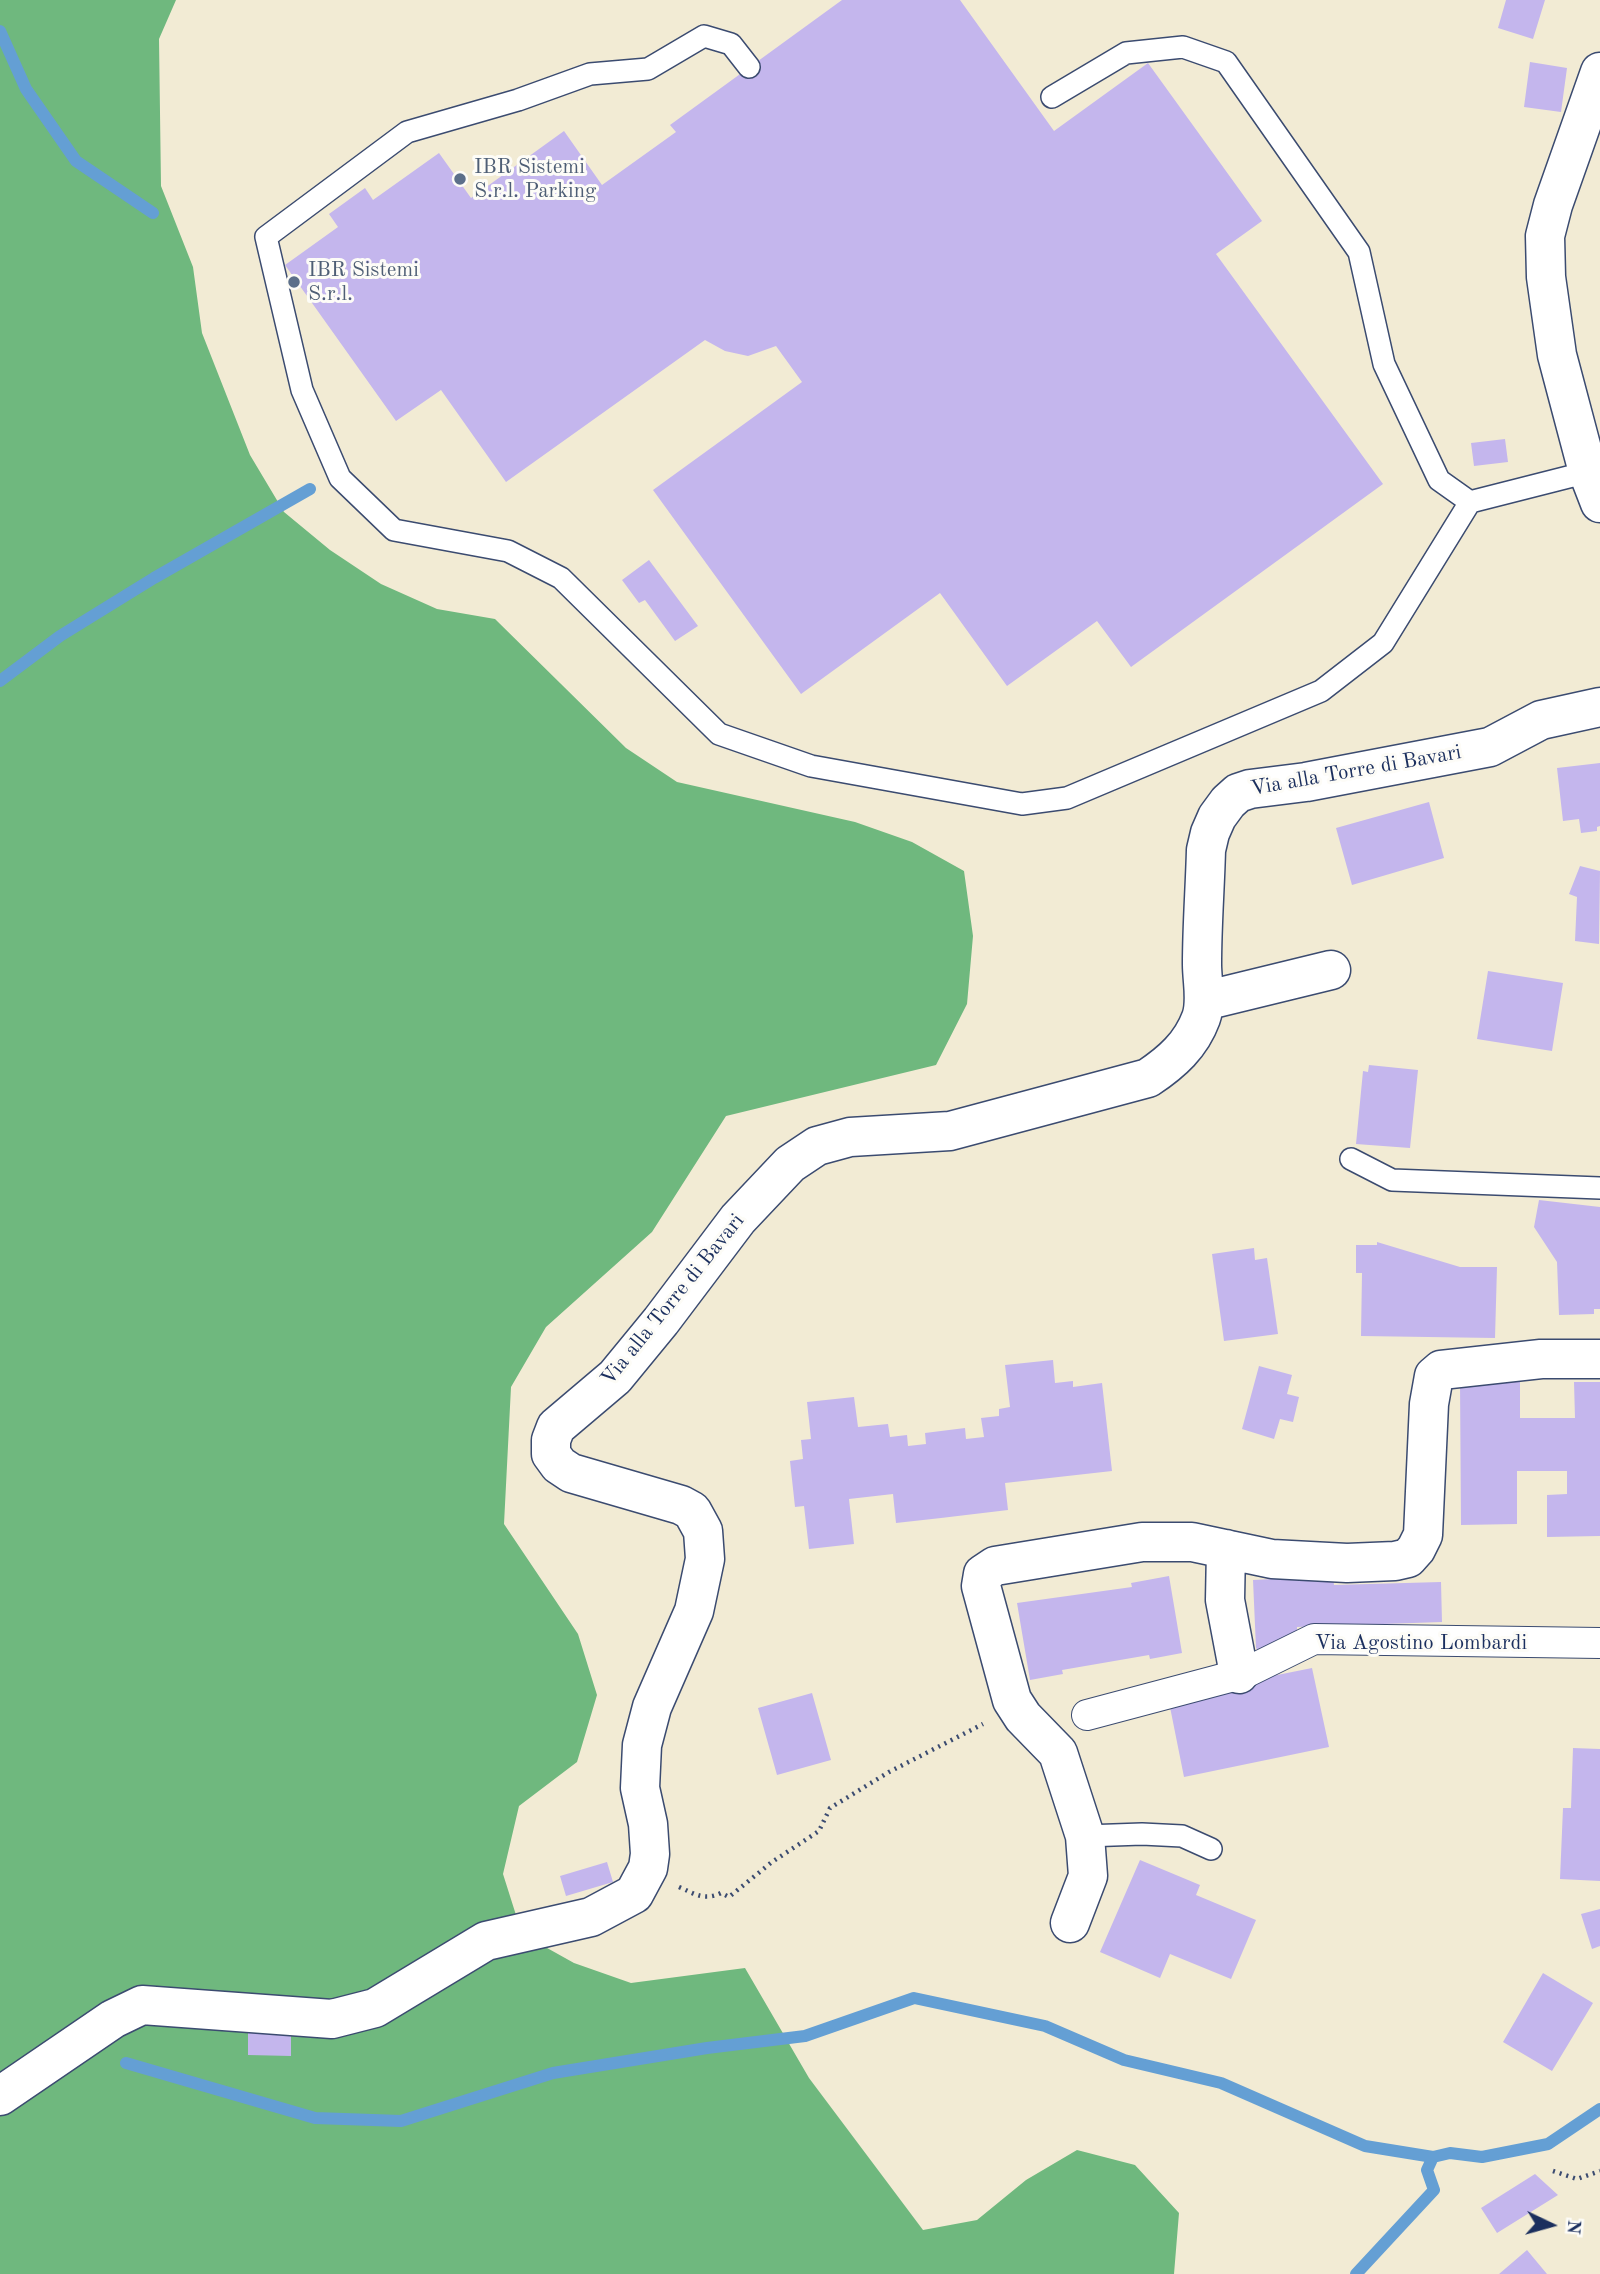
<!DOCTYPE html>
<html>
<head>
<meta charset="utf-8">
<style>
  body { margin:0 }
  #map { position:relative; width:1600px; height:2274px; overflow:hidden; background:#f2ebd4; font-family:"Old Standard TT",serif }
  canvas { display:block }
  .north { position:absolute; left:1516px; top:2190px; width:70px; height:70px; -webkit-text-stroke:5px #fdfcf7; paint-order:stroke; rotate:95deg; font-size:19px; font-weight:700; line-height:28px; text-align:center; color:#1b2f5e }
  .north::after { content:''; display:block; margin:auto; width:24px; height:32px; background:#1b2f5e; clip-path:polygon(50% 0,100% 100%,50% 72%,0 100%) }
</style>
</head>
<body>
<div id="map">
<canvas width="1600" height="2274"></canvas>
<div class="north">N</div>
</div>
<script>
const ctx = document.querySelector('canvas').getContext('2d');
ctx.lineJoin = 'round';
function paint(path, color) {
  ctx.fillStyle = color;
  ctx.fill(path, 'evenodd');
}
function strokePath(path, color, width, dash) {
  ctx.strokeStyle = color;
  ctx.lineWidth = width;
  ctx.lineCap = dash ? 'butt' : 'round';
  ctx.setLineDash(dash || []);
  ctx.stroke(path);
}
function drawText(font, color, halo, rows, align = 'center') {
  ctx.font = font + ' "Old Standard TT",serif';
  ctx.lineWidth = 6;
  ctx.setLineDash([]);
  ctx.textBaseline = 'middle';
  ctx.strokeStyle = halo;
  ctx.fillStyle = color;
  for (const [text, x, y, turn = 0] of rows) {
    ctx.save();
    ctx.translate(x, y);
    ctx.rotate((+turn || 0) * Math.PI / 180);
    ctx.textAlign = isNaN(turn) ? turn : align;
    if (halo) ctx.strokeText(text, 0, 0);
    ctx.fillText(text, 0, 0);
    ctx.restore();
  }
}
paint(new Path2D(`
  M 0,0 L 176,0 L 159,39 L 161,186 L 193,267 L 202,333 L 250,455 L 284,512 L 330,550 L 381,584 L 437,609 L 495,619 L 626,748 L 677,782 L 855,822 L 912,842 L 964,871 L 973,936 L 967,1004 L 936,1065 L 726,1116 L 652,1232 L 546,1327 L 511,1387 L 504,1524 L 578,1634 L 597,1695 L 577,1762 L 519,1806 L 503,1874 L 522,1934 L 574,1963 L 631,1983 L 745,1968 L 809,2078 L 923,2230 L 977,2220 L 1026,2180 L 1077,2150 L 1135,2165 L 1179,2213 L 1174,2274 L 0,2274 Z`), '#6fb87e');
strokePath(new Path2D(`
  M 0,31 L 26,89 L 76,161 L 153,213
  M 0,681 L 60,636 L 154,578 L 310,489
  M 126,2063 L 315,2118 L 401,2121 L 553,2073 L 707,2048 L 805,2036 L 914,1998 L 1045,2026 L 1124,2060 L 1221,2083 L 1365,2146 L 1433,2157
  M 1356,2274 L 1434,2190 L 1427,2170 L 1433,2157 L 1450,2153 L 1482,2157 L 1548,2144 L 1600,2109`), '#649fd4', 12);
paint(new Path2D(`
  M 842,0 L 960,0 L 1054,131 L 1148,63 L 1262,221 L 1216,254 L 1383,484 L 1131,667 L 1097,621 L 1007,686 L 940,593 L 801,694 L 653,490 L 802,382 L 776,346 L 748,356 L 725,351 L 705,340 L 506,482 L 441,390 L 396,421 L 285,265 L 338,227 L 329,214 L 365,188 L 373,200 L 439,153 L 471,198 L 564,131 L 602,185 L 676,132 L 670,125 Z
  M 1506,0 L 1545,0 L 1533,39 L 1498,28 Z
  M 1530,62 L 1567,68 L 1561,112 L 1524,107 Z
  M 1505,439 L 1508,462 L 1474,466 L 1471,443 Z
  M 649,560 L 698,626 L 675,641 L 645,600 L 639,603 L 622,580 Z
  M 1600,763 L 1600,826 L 1597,827 L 1597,831 L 1581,833 L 1579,819 L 1563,821 L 1557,768 Z
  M 1429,802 L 1444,858 L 1352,885 L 1336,828 Z
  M 1580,866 L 1600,871 L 1599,944 L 1575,941 L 1577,897 L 1569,894 Z
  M 1488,971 L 1563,983 L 1552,1051 L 1477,1039 Z
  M 1369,1065 L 1418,1070 L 1410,1148 L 1356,1144 L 1363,1071 L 1368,1072 Z
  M 1539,1200 L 1600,1207 L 1600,1309 L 1594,1309 L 1594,1314 L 1559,1315 L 1557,1262 L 1534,1227 Z
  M 1377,1242 L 1460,1267 L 1497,1267 L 1495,1338 L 1361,1336 L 1362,1273 L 1356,1273 L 1356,1245 L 1377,1245 Z
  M 1254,1248 L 1255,1260 L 1267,1258 L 1278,1334 L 1224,1341 L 1212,1254 Z
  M 1053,1360 L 1055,1383 L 1073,1381 L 1073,1387 L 1102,1383 L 1112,1471 L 1005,1483 L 1008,1510 L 941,1518 L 896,1523 L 893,1494 L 849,1499 L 854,1544 L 809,1549 L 804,1506 L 795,1507 L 790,1461 L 803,1459 L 801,1440 L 811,1439 L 807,1402 L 854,1397 L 858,1427 L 888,1424 L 890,1437 L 907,1435 L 908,1446 L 926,1444 L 925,1433 L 965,1428 L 966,1439 L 984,1437 L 981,1418 L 999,1416 L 999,1409 L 1010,1407 L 1005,1365 Z
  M 1259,1366 L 1292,1375 L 1287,1394 L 1299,1397 L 1293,1422 L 1280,1419 L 1274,1439 L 1242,1429 Z
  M 1460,1382 L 1520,1382 L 1520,1418 L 1575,1418 L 1574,1382 L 1600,1382 L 1600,1536 L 1547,1537 L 1547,1495 L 1567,1494 L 1567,1471 L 1517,1471 L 1517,1524 L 1461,1525 Z
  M 1169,1576 L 1182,1653 L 1150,1659 L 1149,1655 L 1062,1670 L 1063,1674 L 1030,1680 L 1017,1603 L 1132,1587 L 1131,1583 Z
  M 1333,1576 L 1334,1585 L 1441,1582 L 1442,1622 L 1297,1627 L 1297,1637 L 1261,1653 L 1256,1648 L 1253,1580 Z
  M 1312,1668 L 1329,1747 L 1184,1777 L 1168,1697 Z
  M 812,1693 L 831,1760 L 777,1775 L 758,1708 Z
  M 1573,1748 L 1600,1749 L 1600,1881 L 1560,1879 L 1563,1808 L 1571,1808 Z
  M 1140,1860 L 1200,1885 L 1196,1895 L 1256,1920 L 1231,1979 L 1170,1954 L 1160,1978 L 1100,1952 Z
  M 607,1862 L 613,1882 L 566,1896 L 560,1876 Z
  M 1600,1909 L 1600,1946 L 1592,1949 L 1581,1914 Z
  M 1543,1973 L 1593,2003 L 1552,2071 L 1503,2042 Z
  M 248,2025 L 291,2025 L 291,2056 L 248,2055 Z
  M 1535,2174 L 1558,2195 L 1497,2233 L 1481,2208 Z
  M 1527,2250 L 1547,2274 L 1499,2274 Z`), '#c4b6ed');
const service = new Path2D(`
  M 749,67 L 731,44 L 704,36 L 648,69 L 590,74 L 518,100 L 407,132 L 266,237 L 302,390 L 340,478 L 394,530 L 508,551 L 561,578 L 719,734 L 811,766 L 1022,804 L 1067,798 L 1321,691 L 1383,643 L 1470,502
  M 1052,97 L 1126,53 L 1183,47 L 1226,62 L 1359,252 L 1384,364 L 1439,480 L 1470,502 L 1588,472
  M 1351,1159 L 1392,1180 L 1600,1188
  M 1085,1836 L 1142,1834 L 1182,1836 L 1211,1849`);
const pedestrian = new Path2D(`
  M 1087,1715 L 1245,1673 L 1314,1639 L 1600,1643`);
const minor = new Path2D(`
  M 1600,72 L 1553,205 L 1545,236 L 1546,277 L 1557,355 L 1588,472 L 1600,503
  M 1204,1001 L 1331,970
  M 1226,1549 L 1225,1600 L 1239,1674
  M 1070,1923 L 1088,1876 L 1085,1836 L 1058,1753 L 1023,1717 L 1012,1700 L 981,1586 L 983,1574 L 995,1566 L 1142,1542 L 1192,1542 L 1272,1559 L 1347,1563 L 1395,1561 L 1408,1558 L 1416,1549 L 1423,1535 L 1429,1404 L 1434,1376 L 1441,1370 L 1541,1359 L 1600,1359
  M 0,2096 L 113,2019 L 142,2005 L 332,2019 L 375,2008 L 486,1941 L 591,1917 L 634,1894 L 648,1868 L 650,1854 L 648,1824 L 640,1788 L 642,1745 L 652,1707 L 694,1611 L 705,1559 L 703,1531 L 692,1511 L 681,1505 L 571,1473 L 559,1465 L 551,1454 L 551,1440 L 556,1427 L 615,1377 L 661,1321 L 738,1219 L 790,1164 L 817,1146 L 850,1137 L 950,1131 L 1148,1078 C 1172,1062 1191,1045 1201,1018 C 1207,1001 1202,982 1202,964 C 1202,926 1205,888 1206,850 L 1210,833 L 1217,817 L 1228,802 L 1238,793 L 1250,789 L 1306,782 L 1490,747 L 1541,720 L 1600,707`);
strokePath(service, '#3b4b70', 24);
strokePath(pedestrian, '#3b4b70', 32);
strokePath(minor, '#3b4b70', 41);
strokePath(new Path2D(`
  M 679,1887 C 695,1894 704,1901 721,1893 L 729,1897 L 772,1862 L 819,1831 L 830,1808 L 889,1772 L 983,1724
  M 1553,2171 L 1577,2179 L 1600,2171`), '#3b4b70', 4.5, [2, 5]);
strokePath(service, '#fff', 21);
strokePath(pedestrian, '#fff', 30);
strokePath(minor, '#fff', 38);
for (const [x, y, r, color] of [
  [460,179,7,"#5c6f8a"],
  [294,282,7,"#5c6f8a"]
]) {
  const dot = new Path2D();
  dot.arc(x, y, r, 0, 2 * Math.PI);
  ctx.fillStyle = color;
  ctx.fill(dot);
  strokePath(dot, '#fdfcf7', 2.5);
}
drawText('21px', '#4e5e75', '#fdfcf7', [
  ["IBR Sistemi",474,167],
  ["S.r.l. Parking",474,191],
  ["IBR Sistemi",308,270],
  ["S.r.l.",308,294]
], 'left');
drawText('21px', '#1b2f5e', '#fdfcf7', [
  ["Via alla Torre di Bavari",1356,771,-10],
  ["Via alla Torre di Bavari",673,1300,-51],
  ["Via Agostino Lombardi",1421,1643]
]);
</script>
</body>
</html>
